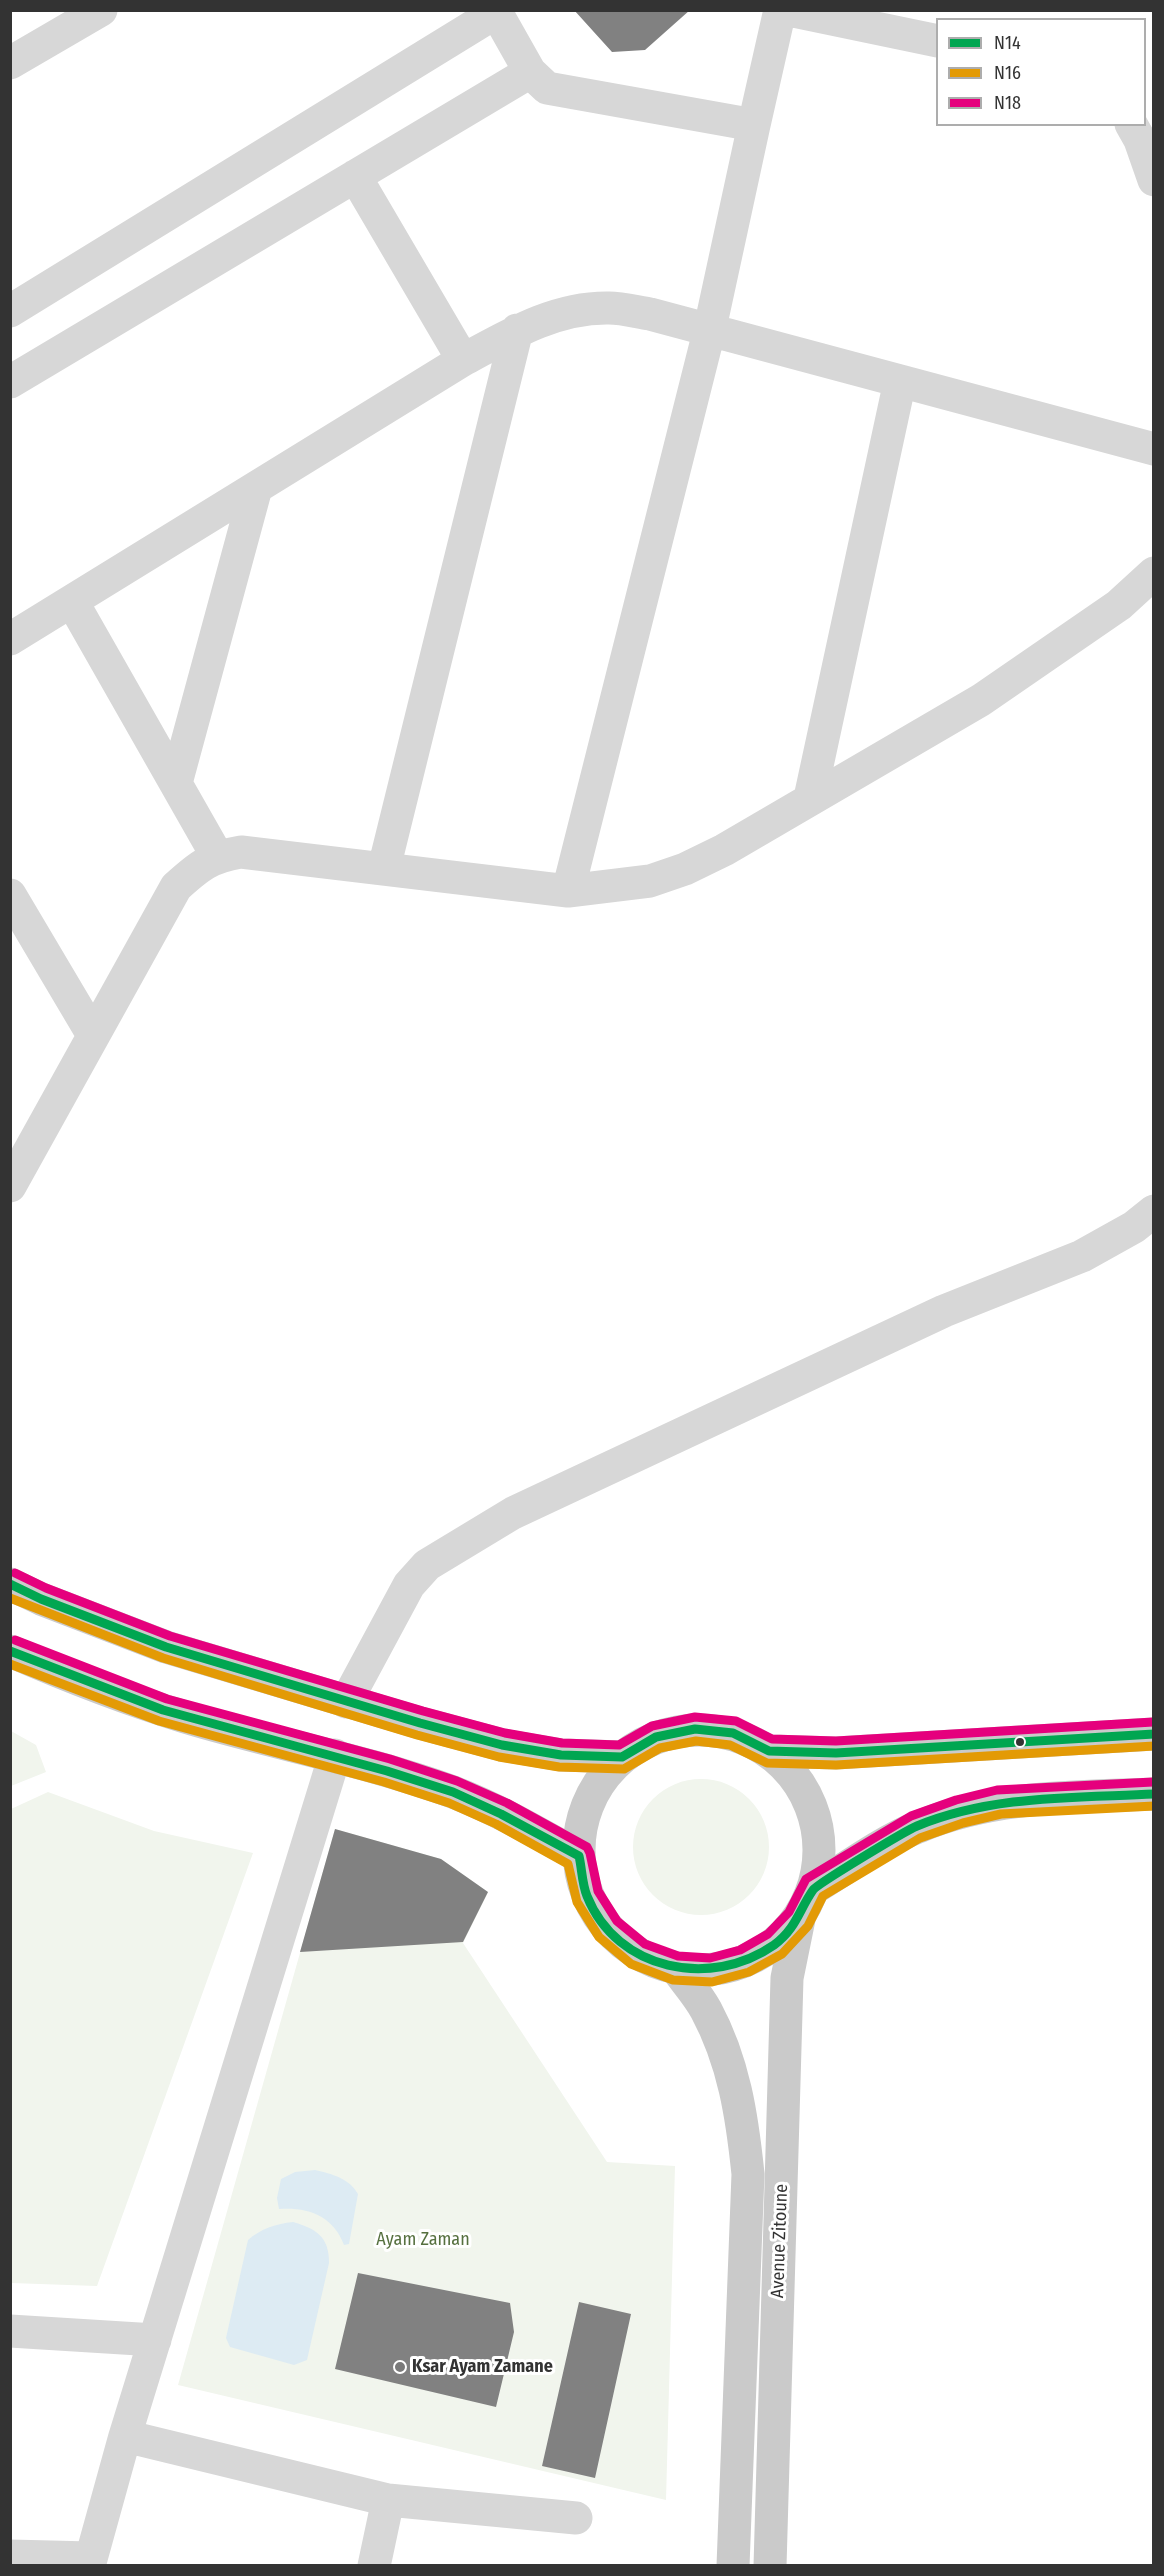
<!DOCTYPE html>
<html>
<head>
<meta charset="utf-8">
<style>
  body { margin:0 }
  #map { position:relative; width:1164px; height:2576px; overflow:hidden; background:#fff; font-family:"Fira Sans Condensed",sans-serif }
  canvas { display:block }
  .frame { position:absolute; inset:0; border:12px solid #333; pointer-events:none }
  .legend { position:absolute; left:936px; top:18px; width:210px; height:108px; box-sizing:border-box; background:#fff; border:2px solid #adadad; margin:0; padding:8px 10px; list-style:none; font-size:18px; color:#333 }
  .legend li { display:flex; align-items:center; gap:12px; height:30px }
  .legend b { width:30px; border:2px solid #adadad }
</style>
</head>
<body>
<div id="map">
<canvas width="1164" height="2576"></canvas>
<div class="frame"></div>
<ul class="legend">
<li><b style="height:8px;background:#00a651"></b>N14</li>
<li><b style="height:8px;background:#e39a05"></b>N16</li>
<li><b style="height:8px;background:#e5007d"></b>N18</li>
</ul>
</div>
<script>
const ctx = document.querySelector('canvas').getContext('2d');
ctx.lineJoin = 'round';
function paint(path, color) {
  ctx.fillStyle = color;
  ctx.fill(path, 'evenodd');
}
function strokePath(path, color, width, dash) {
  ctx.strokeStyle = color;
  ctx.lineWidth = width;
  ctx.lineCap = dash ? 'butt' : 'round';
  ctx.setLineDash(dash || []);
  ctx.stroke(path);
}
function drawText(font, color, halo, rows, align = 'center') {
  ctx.font = font + ' "Fira Sans Condensed",sans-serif';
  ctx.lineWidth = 6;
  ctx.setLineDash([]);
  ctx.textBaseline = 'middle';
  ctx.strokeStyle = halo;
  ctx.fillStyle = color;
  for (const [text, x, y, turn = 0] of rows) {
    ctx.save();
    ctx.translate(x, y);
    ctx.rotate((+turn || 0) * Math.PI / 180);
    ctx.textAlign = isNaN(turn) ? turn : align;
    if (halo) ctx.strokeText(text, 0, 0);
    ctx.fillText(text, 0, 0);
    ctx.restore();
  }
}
paint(new Path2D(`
  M 11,1731 L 36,1745 L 46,1772 L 11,1786 Z
  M633 1847a68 68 0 1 1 136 0a68 68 0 1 1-136 0Z
  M 48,1792 L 154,1831 L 253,1853 L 97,2286 L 11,2283 L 11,1809 Z
  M 335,1829 L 441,1859 L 488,1892 L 463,1943 L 607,2162 L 675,2166 L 666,2500 L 178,2385 Z`), '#f1f5ed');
paint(new Path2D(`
  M 315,2170 C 332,2174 349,2178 358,2194 L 349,2244 L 344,2245 C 333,2216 309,2207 279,2209 L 277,2198 L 281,2179 L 295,2172 Z
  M 293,2222 C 317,2229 329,2237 329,2263 L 307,2360 L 294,2365 L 230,2347 L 226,2338 L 248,2240 C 262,2228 276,2224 293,2222 Z`), '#ddebf3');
paint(new Path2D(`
  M 574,10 L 690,10 L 645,50 L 612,52 Z
  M 335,1829 L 441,1859 L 488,1892 L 463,1942 L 300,1952 Z
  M 358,2273 L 510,2303 L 514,2332 L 496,2407 L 335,2369 Z
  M 579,2302 L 631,2314 L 595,2478 L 542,2466 Z`), '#818181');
strokePath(new Path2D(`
  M 495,10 L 530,72 L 547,88 L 754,125 L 780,10
  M 789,10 L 938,41
  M 10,63 L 101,10
  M 1131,124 L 1140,140 L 1154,180
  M 355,176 L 463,360
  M 10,311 L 495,13
  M 10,382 L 530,72
  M 73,603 L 217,856
  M 10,639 L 463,360 C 509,335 555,307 609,308 C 622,308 637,312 650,314 L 1154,449
  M 176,783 L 256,488
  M 810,798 L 900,381
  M 384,868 L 517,330
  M 568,891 L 710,328 L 754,125
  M 10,895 L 93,1035
  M 10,1186 L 176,887 C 199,866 210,857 241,852 L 568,891 L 650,881 L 685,869 L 724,850 L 981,700 L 1119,605 L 1154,573
  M 346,1702 L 409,1585 L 427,1565 L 513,1513 L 944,1311 L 1082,1256 L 1134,1227 L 1154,1211
  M 10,2331 L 155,2340
  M 125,2436 L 388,2500 L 374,2566
  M 388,2500 L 576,2518
  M 10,2556 L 91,2558
  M 89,2566 L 125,2436 L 335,1755`), '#d7d7d7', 33);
strokePath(new Path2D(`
  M 10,1584 L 41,1599 L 166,1647 L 420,1723 L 502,1745 L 561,1755 L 622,1757
  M 10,1651 C 67,1676 126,1699 185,1717 C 274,1744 366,1760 453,1792 C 497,1809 538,1833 579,1856
  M579 1850a120 120 0 1 1 240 0a120 120 0 1 1-240 0Z
  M 769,1751 L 836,1753 L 1154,1734
  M 814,1888 C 847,1868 883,1841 918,1827 C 992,1795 1074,1797 1154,1794
  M 676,1968 C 686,1982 698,1995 706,2010 C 734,2062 742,2116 748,2174 L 733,2566
  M 770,2566 L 787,1978 L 799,1919`), '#cacaca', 33);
strokePath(new Path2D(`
  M 10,1584 L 41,1599 L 166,1647 L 420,1723 L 502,1745 L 561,1755 L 622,1757 L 656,1737 L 695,1729 L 733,1733 L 769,1751 L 836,1753 L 1154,1734
  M 10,1651 L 163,1710 L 387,1771 L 453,1792 L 501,1814 L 579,1856 C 582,1869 582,1884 587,1896 C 617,1971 711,1989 774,1945 C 796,1929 799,1910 813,1890 C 817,1884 905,1831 917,1826 C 992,1795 1073,1798 1154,1794`), '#00a651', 9);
strokePath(new Path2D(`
  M 10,1598 L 163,1658 L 417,1735 L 499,1757 L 559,1767 L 624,1769 L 660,1748 L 696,1741 L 730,1745 L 767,1763 L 836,1765 L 1154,1746
  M 10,1664 L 159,1721 L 384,1782 L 449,1803 L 496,1824 L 568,1864 L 577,1902 L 599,1937 L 631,1964 L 673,1980 L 712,1982 L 749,1972 L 782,1954 L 808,1926 L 823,1896 L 920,1838 L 963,1823 L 1001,1814 L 1154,1806`), '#e39a05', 9);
strokePath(new Path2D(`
  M 15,1573 L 46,1588 L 170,1636 L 423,1711 L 505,1733 L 562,1743 L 619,1745 L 652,1726 L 695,1717 L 736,1721 L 772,1739 L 836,1741 L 1153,1722
  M 15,1640 L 167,1699 L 390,1759 L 457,1781 L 507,1803 L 587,1847 L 590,1853 L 598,1891 L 617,1921 L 645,1944 L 678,1956 L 710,1958 L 740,1950 L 768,1934 L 789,1912 L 806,1879 L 911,1816 L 956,1800 L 997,1790 L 1153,1782`), '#e5007d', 9);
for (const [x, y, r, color] of [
  [1020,1742,5,"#333"],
  [400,2367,6,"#7a7a7a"]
]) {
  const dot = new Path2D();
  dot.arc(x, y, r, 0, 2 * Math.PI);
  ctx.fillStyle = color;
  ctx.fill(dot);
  strokePath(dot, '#fff', 2);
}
drawText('18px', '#56703f', '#fff', [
  ["Ayam Zaman",423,2240]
]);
drawText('18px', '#333', '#fff', [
  ["Avenue Zitoune",780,2241,-88]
]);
drawText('bold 18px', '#333', '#fff', [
  ["Ksar Ayam Zamane",412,2367]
], 'left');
</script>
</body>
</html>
